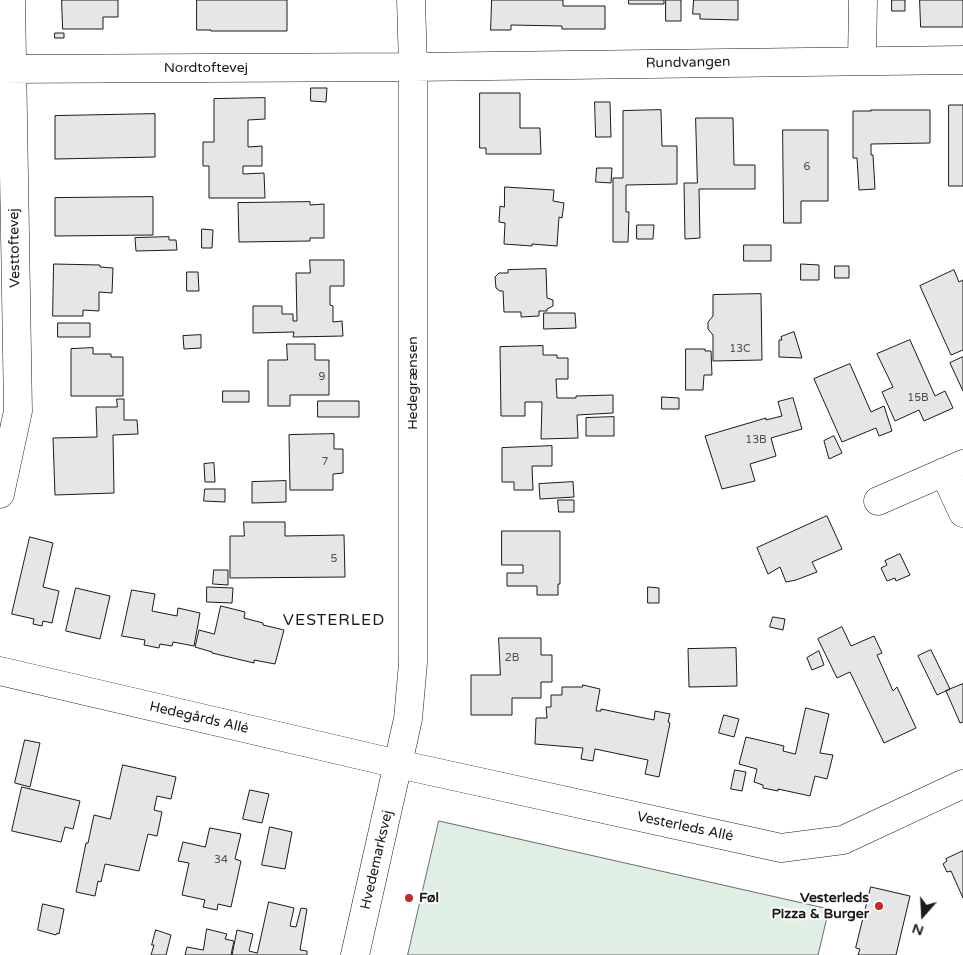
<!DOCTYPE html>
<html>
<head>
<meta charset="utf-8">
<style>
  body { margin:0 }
  #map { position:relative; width:963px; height:955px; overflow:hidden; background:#fff; font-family:"Varela Round",sans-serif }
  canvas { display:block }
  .north { position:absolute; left:898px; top:890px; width:50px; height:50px; -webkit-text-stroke:4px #fff; paint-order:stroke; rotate:199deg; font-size:14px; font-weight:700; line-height:20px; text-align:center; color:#1a1a1a }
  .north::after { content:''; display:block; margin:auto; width:18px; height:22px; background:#1a1a1a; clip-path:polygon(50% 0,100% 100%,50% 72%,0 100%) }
</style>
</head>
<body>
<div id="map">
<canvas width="963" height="955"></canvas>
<div class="north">N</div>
</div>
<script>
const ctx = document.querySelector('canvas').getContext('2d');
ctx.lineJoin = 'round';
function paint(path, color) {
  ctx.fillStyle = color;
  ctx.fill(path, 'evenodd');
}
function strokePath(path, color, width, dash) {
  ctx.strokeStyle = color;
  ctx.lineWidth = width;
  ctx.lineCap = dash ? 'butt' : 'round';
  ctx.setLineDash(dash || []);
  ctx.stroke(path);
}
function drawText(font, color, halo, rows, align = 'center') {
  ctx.font = font + ' "Varela Round",sans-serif';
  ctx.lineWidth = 4;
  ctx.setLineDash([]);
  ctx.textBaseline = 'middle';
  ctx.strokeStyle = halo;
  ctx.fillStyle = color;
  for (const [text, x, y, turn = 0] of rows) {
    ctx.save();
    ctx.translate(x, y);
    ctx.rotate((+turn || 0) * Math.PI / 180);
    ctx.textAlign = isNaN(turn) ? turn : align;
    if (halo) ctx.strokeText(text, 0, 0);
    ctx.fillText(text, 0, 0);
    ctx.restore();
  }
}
const green = new Path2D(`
  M 439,821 L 829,909 L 818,955 L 408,955 Z`);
paint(green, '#e0efe3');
strokePath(green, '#6a6a6a', 1);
const building = new Path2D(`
  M 62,0 L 118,0 L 118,17 L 103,17 L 103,29 L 63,29 Z
  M 197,0 L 287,0 L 287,31 L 211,31 L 211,30 L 197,30 Z
  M 492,0 L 563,0 L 563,6 L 605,6 L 605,29 L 562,29 L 562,26 L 511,25 L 511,30 L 491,30 Z
  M 629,0 L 664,0 L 664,4 L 629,4 Z
  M 666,0 L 681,0 L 681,21 L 666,21 Z
  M 694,0 L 738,0 L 738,20 L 700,19 L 700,14 L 693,14 Z
  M 892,0 L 905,0 L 905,11 L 892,11 Z
  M 920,0 L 963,0 L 963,27 L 921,27 Z
  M 55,33 L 64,33 L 64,38 L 55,38 Z
  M 311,88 L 327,88 L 326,102 L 311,101 Z
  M 480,93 L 520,93 L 520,128 L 540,128 L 541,154 L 486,154 L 486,148 L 480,148 Z
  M 265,98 L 265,119 L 248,120 L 248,147 L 262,146 L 262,166 L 243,166 L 243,174 L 264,173 L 265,198 L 209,198 L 209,166 L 203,166 L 203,142 L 214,142 L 214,99 Z
  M 595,102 L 610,102 L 611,137 L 596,137 Z
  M 949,105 L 963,105 L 963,186 L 949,186 Z
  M 661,110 L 662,146 L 677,146 L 677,184 L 626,185 L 626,212 L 629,212 L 628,242 L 613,242 L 613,178 L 623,178 L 623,111 Z
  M 871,110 L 930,110 L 930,143 L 871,144 L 871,155 L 873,155 L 875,189 L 859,190 L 857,158 L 853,158 L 853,111 L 871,111 Z
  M 155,114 L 155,157 L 55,159 L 55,116 Z
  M 696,118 L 733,118 L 734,165 L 755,165 L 755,189 L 699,189 L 700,238 L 685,239 L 684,183 L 697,183 Z
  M 783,130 L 828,130 L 828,201 L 801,201 L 801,223 L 784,223 Z
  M 597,168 L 612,168 L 611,183 L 596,182 Z
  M 505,187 L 554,190 L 553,201 L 564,203 L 562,218 L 559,217 L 557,246 L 532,244 L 532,246 L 504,244 L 505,223 L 499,222 L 500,206 L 504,207 Z
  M 153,197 L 153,235 L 55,236 L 55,198 Z
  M 310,202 L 310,205 L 324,204 L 324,238 L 310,238 L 310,241 L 239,242 L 238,203 Z
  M 637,225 L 654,225 L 653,239 L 637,239 Z
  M 202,229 L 213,230 L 212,248 L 202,248 Z
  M 169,237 L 169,240 L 176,240 L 177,250 L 136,251 L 135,238 Z
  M 744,245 L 771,245 L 771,261 L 744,261 Z
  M 310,260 L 344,260 L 344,286 L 330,286 L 330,305 L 333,306 L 333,322 L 342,321 L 343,336 L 293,337 L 294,332 L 253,333 L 253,306 L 282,306 L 282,314 L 293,314 L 293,321 L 297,321 L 296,273 L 310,273 Z
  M 54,264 L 100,265 L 100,267 L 113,268 L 112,293 L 99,292 L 99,311 L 83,310 L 83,316 L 53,316 Z
  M 801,264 L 819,265 L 819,280 L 801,280 Z
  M 835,266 L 849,266 L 849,278 L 835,278 Z
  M 546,269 L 547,298 L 553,300 L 553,306 L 547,309 L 547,311 L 539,311 L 539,316 L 521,317 L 521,312 L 504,312 L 503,291 L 500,291 L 496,288 L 495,277 L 499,273 L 508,273 L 508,270 Z
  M 954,270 L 959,282 L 963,280 L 963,350 L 951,355 L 920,286 Z
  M 187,272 L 198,272 L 199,291 L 187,291 Z
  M 761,294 L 762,360 L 713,361 L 713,335 L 708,329 L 708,322 L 713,316 L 713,295 Z
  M 544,313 L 575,313 L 576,328 L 544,329 Z
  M 58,323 L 90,323 L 90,337 L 58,337 Z
  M 794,332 L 802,358 L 779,357 L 779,340 L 782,340 L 781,337 Z
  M 201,335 L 201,348 L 184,349 L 183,336 Z
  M 910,340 L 935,396 L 945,391 L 953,408 L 924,421 L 919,410 L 895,421 L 882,392 L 893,387 L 877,354 Z
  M 287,344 L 315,344 L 315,360 L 329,360 L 329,395 L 290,395 L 290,406 L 268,406 L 268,360 L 287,360 Z
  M 543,346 L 543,355 L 557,355 L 557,358 L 568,358 L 568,379 L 556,379 L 557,398 L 576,398 L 576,396 L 613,395 L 613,413 L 577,415 L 578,438 L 541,439 L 542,402 L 525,402 L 525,416 L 501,416 L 500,347 Z
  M 93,348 L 93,354 L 111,354 L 111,357 L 123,357 L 123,396 L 71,396 L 71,349 Z
  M 686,349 L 705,349 L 705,351 L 711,351 L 712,375 L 704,375 L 703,390 L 686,390 Z
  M 963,357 L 963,391 L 950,363 Z
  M 850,364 L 871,412 L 884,406 L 892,431 L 879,436 L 876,428 L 842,442 L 814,379 Z
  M 223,391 L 249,391 L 249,402 L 223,402 Z
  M 662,397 L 679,398 L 679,409 L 662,409 Z
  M 793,398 L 802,429 L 771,438 L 776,456 L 750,464 L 755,481 L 722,489 L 705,436 L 766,418 L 766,420 L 782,416 L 778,402 Z
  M 117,399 L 124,399 L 124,420 L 137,420 L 138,434 L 113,435 L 114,493 L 55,495 L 53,438 L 97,437 L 96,407 L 117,407 Z
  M 318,401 L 359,401 L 359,417 L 318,417 Z
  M 614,417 L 614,436 L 586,436 L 586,418 Z
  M 334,434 L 334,449 L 343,449 L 343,473 L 333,474 L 333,490 L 290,490 L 289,435 Z
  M 834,436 L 842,453 L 829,459 L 824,441 Z
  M 552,446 L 552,466 L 532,466 L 533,490 L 514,490 L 514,482 L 502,482 L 502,448 Z
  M 214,463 L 215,482 L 205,482 L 204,464 Z
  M 286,481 L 286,502 L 252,503 L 252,482 Z
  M 573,482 L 574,497 L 540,499 L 539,484 Z
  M 205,489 L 225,489 L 225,502 L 204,501 Z
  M 558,500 L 574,500 L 574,512 L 559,512 Z
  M 827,516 L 842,549 L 812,562 L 817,572 L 796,580 L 786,582 L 780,567 L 768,574 L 757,548 Z
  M 244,522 L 285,522 L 285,536 L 344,535 L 345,577 L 230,578 L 230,536 L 244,536 Z
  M 502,531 L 560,531 L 560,584 L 558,584 L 558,595 L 537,595 L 537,586 L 507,586 L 507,573 L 523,573 L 523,565 L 502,565 Z
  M 30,537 L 53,543 L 43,587 L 59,591 L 52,623 L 43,621 L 42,626 L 33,624 L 34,619 L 12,614 Z
  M 900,554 L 910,575 L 896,581 L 895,578 L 887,581 L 881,568 L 887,565 L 885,561 Z
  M 214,570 L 228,570 L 228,585 L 213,584 Z
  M 207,587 L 233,588 L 232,603 L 207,602 Z
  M 648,587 L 659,588 L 659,603 L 648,603 Z
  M 76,588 L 110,596 L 100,639 L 66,631 Z
  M 132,590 L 155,594 L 152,611 L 177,616 L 178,608 L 200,613 L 194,646 L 173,642 L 172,646 L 160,644 L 159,648 L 144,645 L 145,640 L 122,636 Z
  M 221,606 L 245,612 L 244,618 L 263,623 L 263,625 L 284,630 L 275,664 L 254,660 L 254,663 L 212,653 L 212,652 L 195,647 L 199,630 L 214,634 Z
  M 773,617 L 785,619 L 783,630 L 770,627 Z
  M 842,627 L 851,646 L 874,636 L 882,653 L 877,655 L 893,691 L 897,687 L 916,728 L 884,743 L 850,672 L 837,678 L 818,639 Z
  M 499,638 L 541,638 L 541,655 L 552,655 L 552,682 L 541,682 L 541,698 L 512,698 L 512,715 L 471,715 L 471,675 L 500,675 Z
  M 736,648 L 737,686 L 689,687 L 688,649 Z
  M 931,650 L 950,689 L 937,695 L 918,656 Z
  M 819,651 L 824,665 L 812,670 L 807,658 Z
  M 963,684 L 963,722 L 960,723 L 946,691 Z
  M 583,685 L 600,689 L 596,711 L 601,711 L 601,709 L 654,720 L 655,711 L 670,714 L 668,722 L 670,723 L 659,777 L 645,774 L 648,760 L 595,749 L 593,761 L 581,759 L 583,748 L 535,744 L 536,718 L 547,718 L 546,707 L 551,707 L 551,695 L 562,695 L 562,687 L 582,687 Z
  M 806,708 L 829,714 L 820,753 L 833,755 L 827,779 L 815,776 L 810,796 L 778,789 L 778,791 L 763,788 L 763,785 L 754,782 L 757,769 L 739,764 L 746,737 L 784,746 L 783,751 L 795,754 Z
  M 724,715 L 739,719 L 734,737 L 719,733 Z
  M 25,740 L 40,743 L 30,787 L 15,783 Z
  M 123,765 L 176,777 L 171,799 L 157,796 L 154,810 L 162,812 L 157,836 L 148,834 L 139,871 L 105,864 L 101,882 L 98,881 L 95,896 L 76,892 L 86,843 L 88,843 L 94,815 L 110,819 Z
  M 735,770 L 746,772 L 742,791 L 731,789 Z
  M 22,787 L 80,801 L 73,829 L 65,827 L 61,842 L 12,831 Z
  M 250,790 L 269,794 L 262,823 L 243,819 Z
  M 270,827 L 292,832 L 285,869 L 262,865 Z
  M 210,828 L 241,834 L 235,859 L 241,861 L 231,907 L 218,904 L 217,910 L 203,907 L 205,900 L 182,895 L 189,863 L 178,861 L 183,842 L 205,847 Z
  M 963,851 L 963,898 L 951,871 L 947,872 L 943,864 L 947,861 L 946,859 Z
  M 871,887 L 910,896 L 896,955 L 858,955 L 860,949 L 856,948 Z
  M 269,902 L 294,908 L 290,926 L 296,927 L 301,908 L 307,909 L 300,950 L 307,951 L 307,955 L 232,955 L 237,930 L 253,934 L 249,951 L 257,953 Z
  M 43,904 L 64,909 L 59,934 L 57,933 L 56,935 L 38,930 Z
  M 207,929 L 227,934 L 225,939 L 234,941 L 231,955 L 185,955 L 187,947 L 203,950 Z
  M 156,930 L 171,935 L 166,955 L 151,955 L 154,945 L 152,945 Z`);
paint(building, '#e6e6e6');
strokePath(building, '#1a1a1a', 1);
const minor = new Path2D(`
  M 862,61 L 863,0
  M 0,69 L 413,67 L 963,60
  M 944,472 L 963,513
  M 0,494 L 18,411 L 11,0
  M 878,501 L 963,464
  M 0,671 L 398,764 L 781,848 L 843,840 L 963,784
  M 355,955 L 408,719 L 413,663 L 413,67 L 411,0`);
strokePath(minor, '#1a1a1a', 29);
strokePath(minor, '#fff', 28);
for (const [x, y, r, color] of [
  [409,898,5,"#c62828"],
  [879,906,5,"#c62828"]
]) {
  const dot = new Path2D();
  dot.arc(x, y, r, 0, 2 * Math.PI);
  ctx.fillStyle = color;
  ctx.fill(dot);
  strokePath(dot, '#fff', 2);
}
drawText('11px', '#4d4d4d', null, [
  ["6",807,167],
  ["13C",740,349],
  ["9",322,377],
  ["15B",918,398],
  ["13B",756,440],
  ["7",325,462],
  ["5",334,559],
  ["2B",512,658],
  ["34",221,860]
]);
drawText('14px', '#1a1a1a', '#fff', [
  ["Rundvangen",688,63,-1],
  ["Nordtoftevej",206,68],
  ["Vesttoftevej",15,248,-91],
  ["Hedegrænsen",413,383,-90],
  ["Hedegårds Allé",199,718,13],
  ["Vesterleds Allé",685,827,12],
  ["Hvedemarksvej",377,860,-77]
]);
drawText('bold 14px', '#1a1a1a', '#fff', [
  ["Føl",419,898],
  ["Vesterleds",869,898,"right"],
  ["Pizza & Burger",869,914,"right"]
], 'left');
ctx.letterSpacing = '1px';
drawText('16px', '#1a1a1a', '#fff', [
  ["VESTERLED",334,621]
]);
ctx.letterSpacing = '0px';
</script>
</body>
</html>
